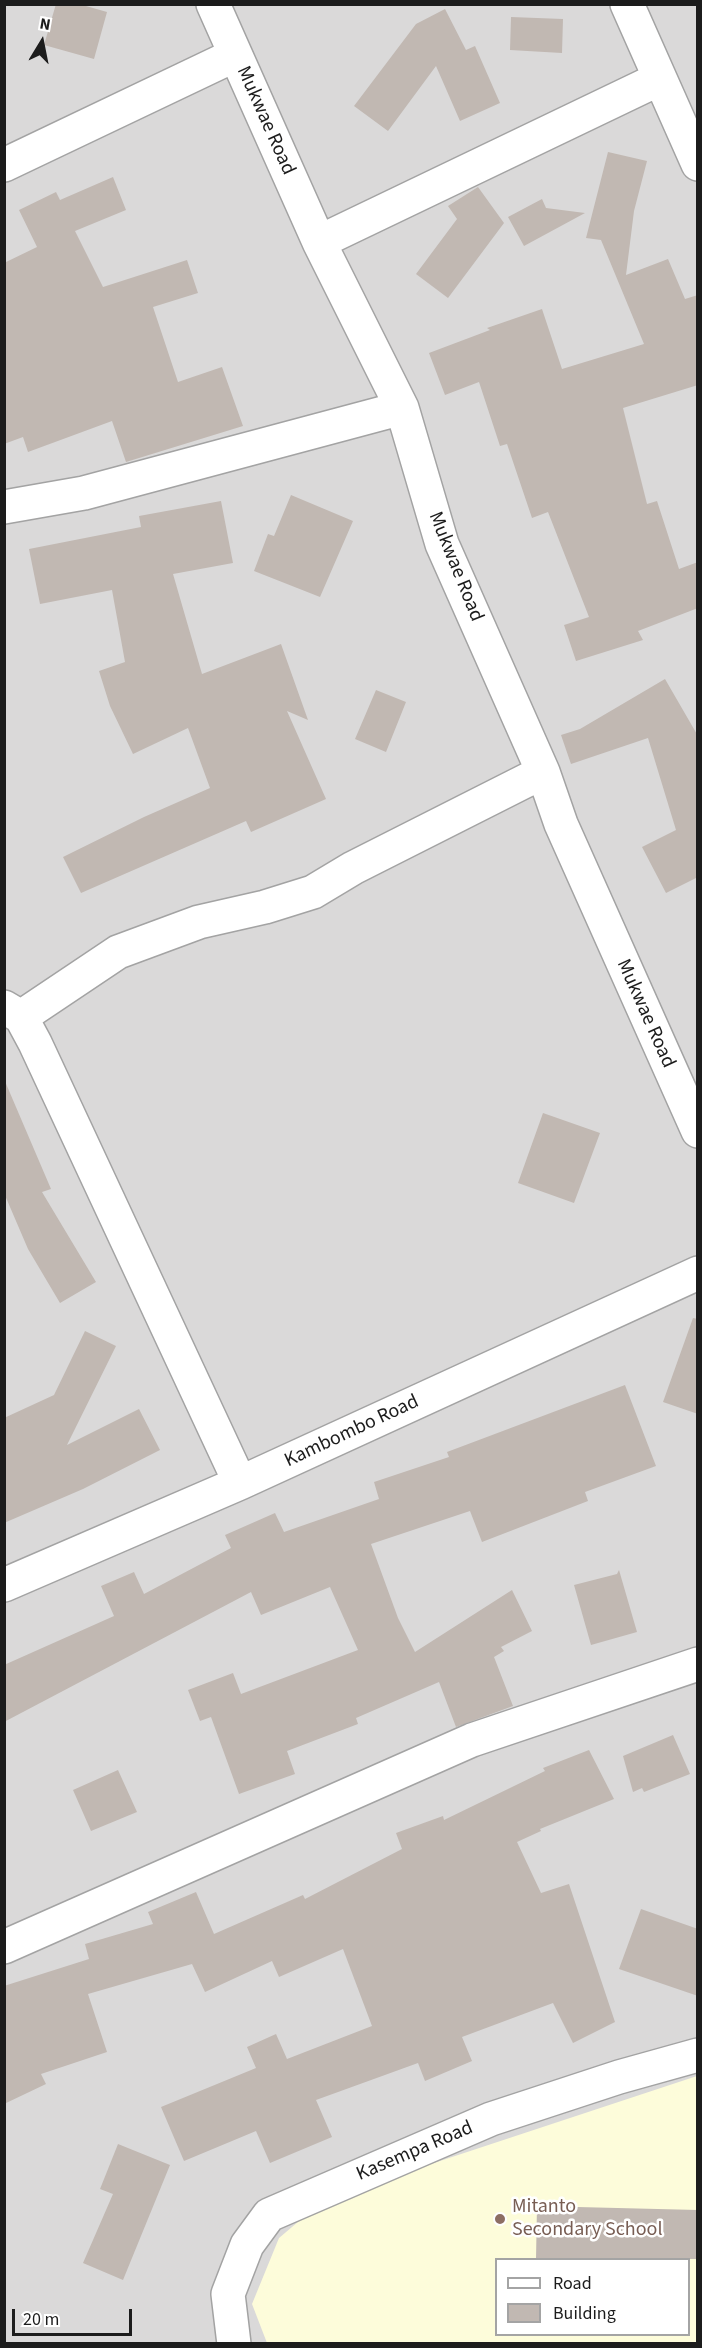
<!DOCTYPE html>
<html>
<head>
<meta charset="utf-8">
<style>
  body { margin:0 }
  #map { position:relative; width:702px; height:2348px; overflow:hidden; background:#ede9e2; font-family:"Source Sans 3",sans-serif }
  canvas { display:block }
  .frame { position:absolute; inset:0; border:6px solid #1c1c1c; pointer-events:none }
  .legend { position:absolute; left:495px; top:2258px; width:195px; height:78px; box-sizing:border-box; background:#fff; border:2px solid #a4a4a4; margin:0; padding:8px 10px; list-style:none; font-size:18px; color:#1c1c1c }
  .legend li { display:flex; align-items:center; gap:12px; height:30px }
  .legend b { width:30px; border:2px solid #a4a4a4 }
  .north { position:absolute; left:12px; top:12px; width:60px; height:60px; -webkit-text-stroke:4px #fff; paint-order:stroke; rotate:10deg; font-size:16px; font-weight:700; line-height:24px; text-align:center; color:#1c1c1c }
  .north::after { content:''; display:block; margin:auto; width:21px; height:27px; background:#1c1c1c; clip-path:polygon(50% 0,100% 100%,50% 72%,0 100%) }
  .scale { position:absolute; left:12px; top:2309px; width:120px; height:27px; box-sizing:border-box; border:3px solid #1c1c1c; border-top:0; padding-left:8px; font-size:18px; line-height:21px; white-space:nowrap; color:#1c1c1c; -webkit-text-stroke:4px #fff; paint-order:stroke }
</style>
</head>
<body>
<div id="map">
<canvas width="702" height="2348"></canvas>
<div class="frame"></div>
<ul class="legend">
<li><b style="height:8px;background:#fff"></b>Road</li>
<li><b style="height:16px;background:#c1b8b2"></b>Building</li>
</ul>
<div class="north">N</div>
<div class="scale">20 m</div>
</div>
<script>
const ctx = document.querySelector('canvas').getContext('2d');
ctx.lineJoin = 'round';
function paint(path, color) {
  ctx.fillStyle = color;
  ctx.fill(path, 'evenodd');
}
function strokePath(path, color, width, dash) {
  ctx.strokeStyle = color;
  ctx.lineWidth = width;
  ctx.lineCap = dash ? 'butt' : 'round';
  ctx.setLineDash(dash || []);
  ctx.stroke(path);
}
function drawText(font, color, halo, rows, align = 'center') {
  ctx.font = font + ' "Source Sans 3",sans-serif';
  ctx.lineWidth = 5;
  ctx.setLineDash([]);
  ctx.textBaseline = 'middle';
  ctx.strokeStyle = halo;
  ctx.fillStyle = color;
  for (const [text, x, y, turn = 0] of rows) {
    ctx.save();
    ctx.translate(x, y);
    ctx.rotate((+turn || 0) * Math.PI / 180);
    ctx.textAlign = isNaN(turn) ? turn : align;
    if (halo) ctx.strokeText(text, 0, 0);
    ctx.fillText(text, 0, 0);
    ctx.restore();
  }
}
paint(new Path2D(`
  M 5,5 L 697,5 L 697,2343 L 5,2344 ZM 496,2260 L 688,2260 L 688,2334 L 496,2334 Z`), '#dad9d9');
paint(new Path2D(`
  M 697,2076 L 697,2343 L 267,2343 L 252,2304 L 279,2238 L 325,2199 ZM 496,2260 L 688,2260 L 688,2334 L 496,2334 Z`), '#fdfcda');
paint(new Path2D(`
  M 56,4 L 79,4 L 107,12 L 94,59 L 44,45 Z
  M 445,9 L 466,50 L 475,46 L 500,103 L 460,121 L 436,66 L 388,131 L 354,106 L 416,24 Z
  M 511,17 L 563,19 L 562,53 L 510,50 Z
  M 608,152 L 647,161 L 634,211 L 626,275 L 668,259 L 685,299 L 698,295 L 698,385 L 623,408 L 647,504 L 657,501 L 679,569 L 698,562 L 698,608 L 638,631 L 643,640 L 576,661 L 564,625 L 589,617 L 548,512 L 532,518 L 507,444 L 500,446 L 479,382 L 445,395 L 429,353 L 490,330 L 487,328 L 542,309 L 562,369 L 644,344 L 601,240 L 586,238 Z
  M 113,177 L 126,210 L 75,231 L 103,287 L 187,260 L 198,293 L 153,307 L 178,382 L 222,367 L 243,426 L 126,462 L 112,421 L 28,452 L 23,437 L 4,444 L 4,263 L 37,247 L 19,210 L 56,192 L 60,200 Z
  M 478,187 L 504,223 L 448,298 L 416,274 L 457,219 L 448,206 Z
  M 542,199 L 546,208 L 585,213 L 524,246 L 508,217 Z
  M 291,495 L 353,521 L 320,597 L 254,571 L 268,534 L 274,536 Z
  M 221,501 L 233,563 L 173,574 L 202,674 L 281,644 L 308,720 L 287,711 L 326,799 L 251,832 L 246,821 L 81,893 L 63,857 L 144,817 L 210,788 L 188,728 L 133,754 L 110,706 L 99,671 L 125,662 L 112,590 L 40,604 L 29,549 L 141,527 L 139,516 Z
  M 665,679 L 698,736 L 698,877 L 666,893 L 642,847 L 676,830 L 648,738 L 571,764 L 561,735 L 580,729 Z
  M 376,690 L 406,702 L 386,752 L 355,739 Z
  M 4,1079 L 51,1189 L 42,1192 L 96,1282 L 60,1303 L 28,1249 L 4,1193 Z
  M 543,1113 L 600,1133 L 574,1203 L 518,1183 Z
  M 693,1318 L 698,1319 L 698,1414 L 663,1402 Z
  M 85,1331 L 116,1346 L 67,1445 L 139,1409 L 160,1450 L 83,1489 L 4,1523 L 4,1418 L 54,1395 Z
  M 625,1385 L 656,1466 L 585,1492 L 588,1501 L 482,1542 L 470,1511 L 371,1544 L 398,1618 L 415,1652 L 512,1590 L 532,1631 L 501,1647 L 504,1651 L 494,1657 L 513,1706 L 456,1727 L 439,1682 L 356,1718 L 358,1724 L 287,1751 L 295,1774 L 239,1794 L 211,1717 L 200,1721 L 188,1690 L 233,1673 L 241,1694 L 358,1650 L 330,1587 L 261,1615 L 251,1592 L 4,1722 L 4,1665 L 114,1616 L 101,1586 L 134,1572 L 144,1594 L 231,1548 L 225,1535 L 275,1513 L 284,1532 L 379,1499 L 374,1482 L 449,1457 L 447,1452 Z
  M 619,1570 L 637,1632 L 591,1645 L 574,1585 L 617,1574 Z
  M 673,1735 L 690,1774 L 644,1792 L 642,1788 L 633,1792 L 623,1756 Z
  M 589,1750 L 614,1799 L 540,1829 L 541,1831 L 517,1842 L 541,1893 L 569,1884 L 615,2022 L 573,2043 L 553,2003 L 462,2037 L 472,2061 L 425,2081 L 418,2063 L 316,2100 L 332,2137 L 270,2163 L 256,2131 L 184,2161 L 161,2107 L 256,2068 L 247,2047 L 276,2034 L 287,2059 L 372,2026 L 343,1949 L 279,1977 L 272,1961 L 205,1992 L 192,1964 L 88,1994 L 107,2052 L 41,2074 L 46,2084 L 4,2104 L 4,1986 L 89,1959 L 85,1944 L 153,1924 L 148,1912 L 196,1892 L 214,1934 L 303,1895 L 305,1899 L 402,1849 L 396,1833 L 443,1816 L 444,1820 L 545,1771 L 543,1768 Z
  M 118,1770 L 137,1812 L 91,1831 L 73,1790 Z
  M 641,1909 L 698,1929 L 698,1996 L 619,1969 Z
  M 118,2144 L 170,2165 L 123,2280 L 83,2263 L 113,2194 L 100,2189 Z
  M 537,2206 L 698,2210 L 698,2259 L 536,2259 Z`), '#c1b8b2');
const minor = new Path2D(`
  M 213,4 L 319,242 L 402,408 L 442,544 L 543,772 L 561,824 L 698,1131
  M 627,4 L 698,164
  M 4,165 L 235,55
  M 319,242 L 659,79
  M 4,507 L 84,493 L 402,408
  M 4,1007 L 21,1017 L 35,1043 L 240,1483
  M 21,1017 L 118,952 L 199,922 L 265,907 L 313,892 L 353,868 L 543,772
  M 4,1585 L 240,1483 L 698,1273
  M 4,1947 L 472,1740 L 698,1664
  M 234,2344 L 228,2294 L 247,2245 L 269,2215 L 491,2119 L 619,2077 L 698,2055`);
strokePath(minor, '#a3a3a3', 36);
strokePath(minor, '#fff', 33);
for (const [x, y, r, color] of [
  [500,2219,6,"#8d6e63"]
]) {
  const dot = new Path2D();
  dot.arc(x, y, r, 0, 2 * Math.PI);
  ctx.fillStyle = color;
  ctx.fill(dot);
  strokePath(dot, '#fff', 2);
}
drawText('20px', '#1c1c1c', '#fff', [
  ["Mukwae Road",265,121,66],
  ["Mukwae Road",455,567,68],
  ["Mukwae Road",645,1014,66],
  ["Kambombo Road",352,1432,-25],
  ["Kasempa Road",415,2152,-23]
]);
drawText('20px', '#785e54', '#fff', [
  ["Mitanto",512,2208],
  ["Secondary School",512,2231]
], 'left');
</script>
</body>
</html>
